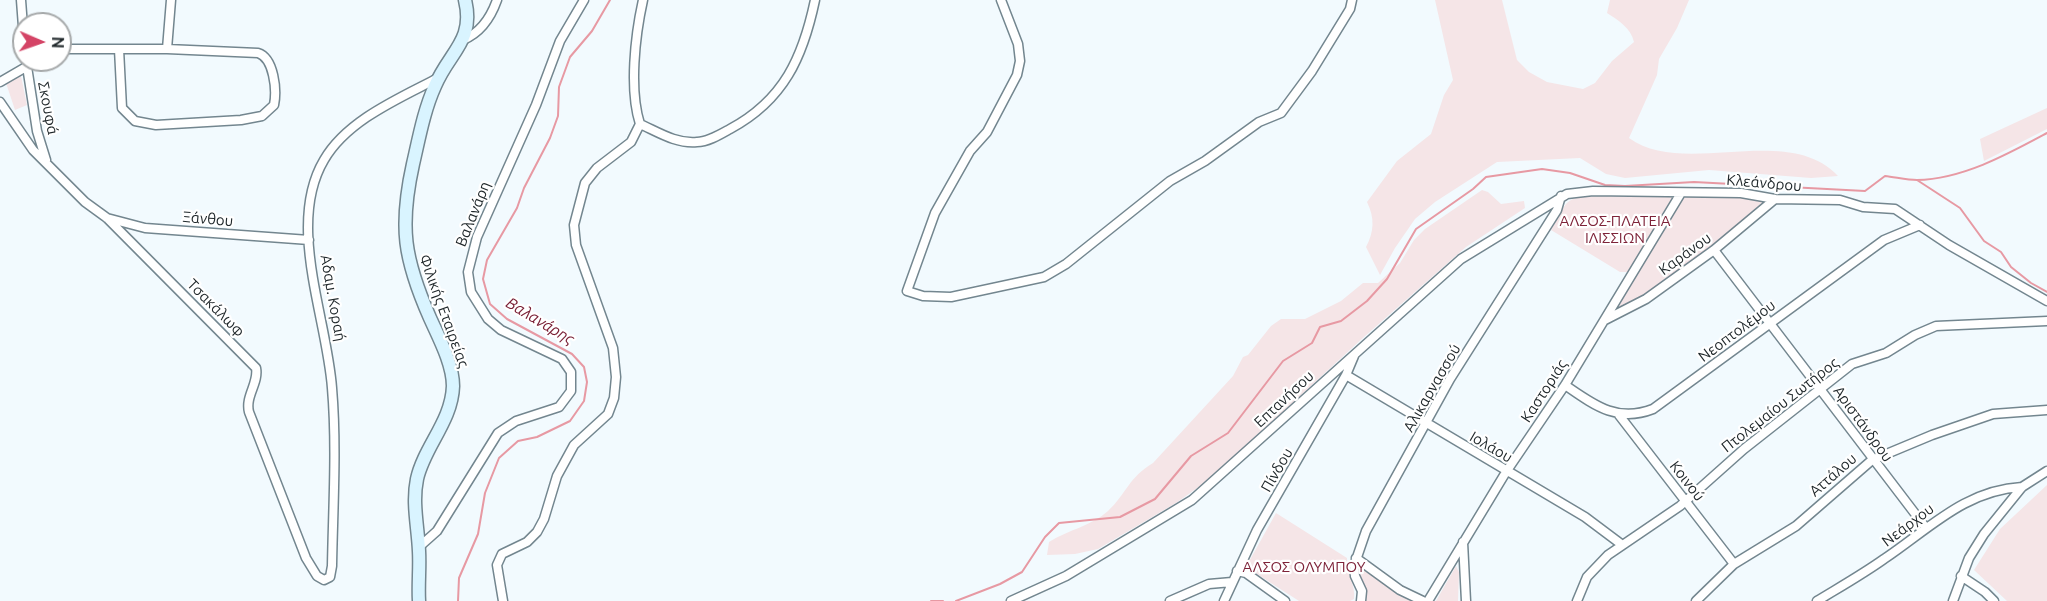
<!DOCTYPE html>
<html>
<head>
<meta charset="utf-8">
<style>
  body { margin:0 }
  #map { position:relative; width:2047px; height:601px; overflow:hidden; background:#f2fafe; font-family:Ubuntu,sans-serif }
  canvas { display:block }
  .north { position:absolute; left:12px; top:12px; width:60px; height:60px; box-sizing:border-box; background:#fff; border:2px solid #a6a9aa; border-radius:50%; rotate:92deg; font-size:16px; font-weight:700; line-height:24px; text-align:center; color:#20282b }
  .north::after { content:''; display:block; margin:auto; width:21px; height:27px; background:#d44466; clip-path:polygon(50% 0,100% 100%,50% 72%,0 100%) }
</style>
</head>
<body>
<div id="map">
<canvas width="2047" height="601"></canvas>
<div class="north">N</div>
</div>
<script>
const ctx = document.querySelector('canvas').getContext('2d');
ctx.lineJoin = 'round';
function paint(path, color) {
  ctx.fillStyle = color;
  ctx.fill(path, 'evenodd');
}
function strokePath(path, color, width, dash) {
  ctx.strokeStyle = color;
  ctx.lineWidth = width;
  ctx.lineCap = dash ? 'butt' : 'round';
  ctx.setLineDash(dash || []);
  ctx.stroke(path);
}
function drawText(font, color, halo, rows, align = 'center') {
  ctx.font = font + ' Ubuntu,sans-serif';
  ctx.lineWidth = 4.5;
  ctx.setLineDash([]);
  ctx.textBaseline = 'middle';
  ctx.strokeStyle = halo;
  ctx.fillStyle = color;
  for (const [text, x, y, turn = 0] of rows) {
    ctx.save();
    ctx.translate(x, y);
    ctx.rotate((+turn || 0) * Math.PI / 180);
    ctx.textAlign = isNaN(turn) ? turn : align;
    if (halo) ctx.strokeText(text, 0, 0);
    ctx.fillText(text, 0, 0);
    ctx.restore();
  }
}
paint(new Path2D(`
  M 1435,0 L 1502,0 L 1517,60 L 1529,72 L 1547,82 L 1583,89 L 1595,83 L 1612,61 L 1634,42 C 1631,28 1618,20 1607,13 L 1610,0 L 1689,0 L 1677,28 L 1659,59 L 1657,75 L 1629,138 C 1683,178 1788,122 1838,176 L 1811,178 L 1709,170 L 1625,178 L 1606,174 L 1580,158 L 1497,162 L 1435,202 L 1415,219 L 1395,248 L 1380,275 L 1366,247 C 1374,232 1375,218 1367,202 L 1397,161 L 1431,134 L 1444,95 L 1453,80 Z
  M 21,76 L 27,105 L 15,110 L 6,83 Z
  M 2047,108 L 2047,129 L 1984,161 L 1980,139 Z
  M 1482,190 L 1488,192 L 1501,204 L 1524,201 L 1525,208 L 1466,247 L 1364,337 L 1210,479 L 1176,503 L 1098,549 L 1075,554 L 1047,555 L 1049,542 C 1068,530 1091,526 1108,511 C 1126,494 1129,477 1153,463 L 1233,376 L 1243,357 L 1248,355 L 1271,326 L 1281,319 L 1305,319 L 1341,301 L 1363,283 L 1378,283 L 1400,263 L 1414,240 L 1425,229 Z
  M 1603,196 L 1673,197 L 1628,272 L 1620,272 L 1551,230 C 1569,197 1565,197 1603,196 Z
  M 1683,197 L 1747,198 L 1764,201 L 1715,244 L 1636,301 L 1626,307 L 1618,306 Z
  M 2047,485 L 2047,601 L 2007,601 L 1974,570 L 2000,529 Z
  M 1276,513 L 1347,558 C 1346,573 1356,585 1354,599 L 1350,601 L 1299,601 L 1246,567 Z
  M 1456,566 L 1459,572 L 1458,601 L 1436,601 Z
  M 1363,570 L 1412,601 L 1366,601 L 1364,584 L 1358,573 Z`), '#f5e5e7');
strokePath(new Path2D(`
  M 1917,180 L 1960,208 L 1984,241 L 2001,252 L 2011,267 L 2031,283 L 2047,292
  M 458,601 L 459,578 L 478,534 L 485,493 L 499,458 L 518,441 L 537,437 L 570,421 L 584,401 L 587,382 L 584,367 L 572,354 L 507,319 L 490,304 L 483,279 L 487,260 L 517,208 L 524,188 L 550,138 L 558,116 L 559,87 L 570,57 L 592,31 L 610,0
  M 931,601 L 943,601
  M 956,601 L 1000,584 L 1022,572 L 1045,537 L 1059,523 L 1120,517 L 1155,499 L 1191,456 L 1228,433 L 1283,361 L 1312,343 L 1320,327 L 1341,321 L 1367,301 L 1387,279 L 1416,229 L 1473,189 L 1486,177 L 1542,169 L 1570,173 L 1605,185 L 1625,186 L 1694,182 L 1865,191 L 1885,176 C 1895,177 1907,180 1917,180 C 1963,179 2008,154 2047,133`), '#e799a3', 2);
const street = new Path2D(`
  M 21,0 L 24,40
  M 643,0 C 635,36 629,90 640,124 C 658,132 676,144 697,142 C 708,142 721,134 730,129 C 784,100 803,57 815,0
  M 1001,0 L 1018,44 L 1020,61 L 1017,75 L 987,132 L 970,151 L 935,213 L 907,291 L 923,296 L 951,297 L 1044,277 L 1066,264 L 1170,181 L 1205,161 L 1259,122 L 1281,113 L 1312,71 L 1350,9 L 1352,0
  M 463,40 C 480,33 491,17 497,0
  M 60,49 L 167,49 L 258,53 C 274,58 277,90 274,105 L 262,116 L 241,120 L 156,125 L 135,121 L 122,108 L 119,49
  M 167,49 L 171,0
  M 26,60 L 37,131 L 46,160
  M 0,82 L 26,67
  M 0,102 L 33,150 L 85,202 L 107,218 L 256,368 C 259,383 245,396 249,412 L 306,558 L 317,576 L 324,580 L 330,577 L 332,566 C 333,507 337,447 332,388 C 327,318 286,224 324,160 C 347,120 400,98 438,78
  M 107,218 L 145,228 L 309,240
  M 1714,250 L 1926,528
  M 1605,320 L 1646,299 L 1714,250 L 1775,199
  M 1346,375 L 1585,517 L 1621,544
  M 1565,385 C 1594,405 1617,423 1653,409 L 1884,240 L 1920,225
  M 1619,415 L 1734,564
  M 1463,542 L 1466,601
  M 419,547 L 437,531 L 498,433 L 516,421 L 559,407 L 571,391 L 571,372 L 562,359 L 501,330 L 488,319 L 471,292 L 468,272 L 477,237 L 536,105 L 560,41 L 584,0
  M 1356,558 L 1400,590 L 1423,601
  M 1237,571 L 1246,573 L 1285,601
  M 1961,576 L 1985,592 L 1994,601
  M 503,601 L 497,565 L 502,554 L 527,542 L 537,532 L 544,519 L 557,476 L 574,445 L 608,414 L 614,398 L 616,377 L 613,348 L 576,245 L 574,225 L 585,183 L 597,168 L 631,142 L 640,124
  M 1011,601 L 1066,576 L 1192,500 L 1461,259 L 1567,194 L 1593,191 L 1741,193 L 1775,199 L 1840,200 L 1863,207 L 1895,209 L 1949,245 L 2047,301
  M 1170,601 L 1209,584 L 1232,582
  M 1224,601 L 1257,530 L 1346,375 L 1354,356
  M 1361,601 L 1362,591 L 1355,576 L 1354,566 L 1366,531 L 1450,379 L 1557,210 L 1561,196
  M 1428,601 L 1506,472 L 1565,385 L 1681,193
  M 1577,601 L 1587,577 L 1608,555 L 1680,506 L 1744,449 L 1852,364 L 1886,353 L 1915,335 L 1936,326 L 2047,321
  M 1696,601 L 1734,564 L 1796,526 L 1872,460 L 1932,435 L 1993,414 L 2047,410
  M 1817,601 C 1840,587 1863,574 1884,559 C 1929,529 1965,490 2022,487
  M 1953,601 L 1969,558 L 1984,534 L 2022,487 L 2047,471`);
const secondary = new Path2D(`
  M 419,601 C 418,584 420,568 419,551 C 418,527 412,503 417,479 C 424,447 452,421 453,386 C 453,364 439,338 430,318 C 404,259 399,227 413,164 C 419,138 424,110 435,86 C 449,52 475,41 465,0`);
strokePath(street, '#73868f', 11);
strokePath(secondary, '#73868f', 15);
strokePath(street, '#fff', 8);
strokePath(secondary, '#d9f4ff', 12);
drawText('15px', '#20282b', '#fff', [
  ["Σκουφά",48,108,79],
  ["Κλεάνδρου",1764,183,5],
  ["Βαλανάρη",473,214,-68],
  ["Ξάνθου",208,219,5],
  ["Καράνου",1685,254,-36],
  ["Αδαμ. Κοραή",333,298,80],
  ["Τσακάλωφ",216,308,45],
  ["Φιλικής Εταιρείας",444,311,70],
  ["Νεοπτολέμου",1737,331,-37],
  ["Αλικαρνασσού",1432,388,-60],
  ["Καστοριάς",1544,391,-57],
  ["Επτανήσου",1284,399,-43],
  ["Πτολεμαίου Σωτήρος",1780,405,-38],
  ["Αριστάνδρου",1863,424,54],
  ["Ιολάου",1491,447,30],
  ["Πίνδου",1277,470,-60],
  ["Αττάλου",1833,475,-41],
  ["Κοινού",1687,481,52],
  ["Νεάρχου",1908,525,-37]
]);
drawText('15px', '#7e2339', '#fff', [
  ["ΑΛΣΟΣ-ΠΛΑΤΕΙΑ",1615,221],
  ["ΙΛΙΣΣΙΩΝ",1615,238],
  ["ΑΛΣΟΣ ΟΛΥΜΠΟΥ",1304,567]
]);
drawText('italic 16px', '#7a2036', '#fff', [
  ["Βαλανάρης",540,321,31]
]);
</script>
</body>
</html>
